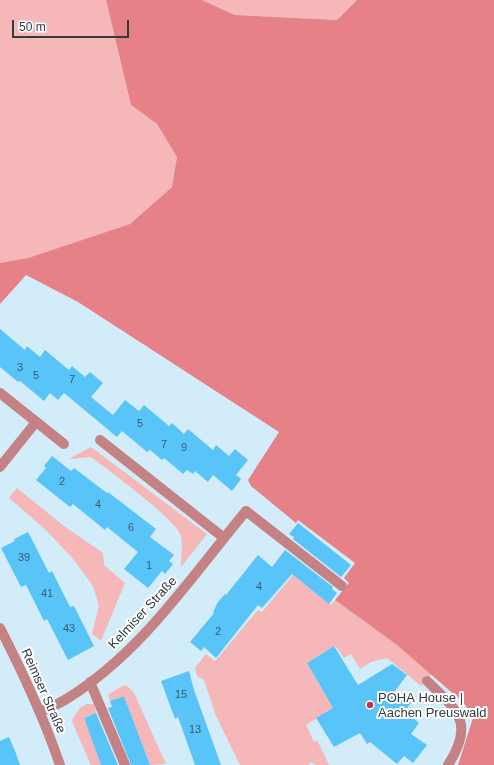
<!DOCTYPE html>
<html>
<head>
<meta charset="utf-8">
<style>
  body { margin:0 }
  #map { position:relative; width:494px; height:765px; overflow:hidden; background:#d3ecfa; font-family:Helvetica,sans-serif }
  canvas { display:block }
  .scale { position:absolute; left:12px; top:20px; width:117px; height:18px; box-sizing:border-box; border:2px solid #313a40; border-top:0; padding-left:5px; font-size:12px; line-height:14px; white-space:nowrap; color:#313a40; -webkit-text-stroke:3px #fff; paint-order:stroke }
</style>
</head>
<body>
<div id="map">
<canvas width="494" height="765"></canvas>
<div class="scale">50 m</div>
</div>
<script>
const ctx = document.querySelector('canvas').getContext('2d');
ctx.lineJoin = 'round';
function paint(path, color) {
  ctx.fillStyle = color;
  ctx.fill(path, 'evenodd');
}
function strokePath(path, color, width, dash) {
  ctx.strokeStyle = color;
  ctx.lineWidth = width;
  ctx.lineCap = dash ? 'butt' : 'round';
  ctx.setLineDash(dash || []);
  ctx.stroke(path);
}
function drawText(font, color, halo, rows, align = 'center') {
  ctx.font = font + ' Helvetica,sans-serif';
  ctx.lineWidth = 4;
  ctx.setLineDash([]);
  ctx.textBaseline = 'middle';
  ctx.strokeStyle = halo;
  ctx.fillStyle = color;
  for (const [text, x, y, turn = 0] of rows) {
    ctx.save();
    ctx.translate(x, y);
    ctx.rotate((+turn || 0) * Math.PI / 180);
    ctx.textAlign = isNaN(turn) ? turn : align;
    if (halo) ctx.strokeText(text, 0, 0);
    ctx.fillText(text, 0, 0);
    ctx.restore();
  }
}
paint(new Path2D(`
  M 0,0 L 106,0 L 131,105 L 157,124 L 177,157 L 172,187 L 130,224 L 28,258 L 0,263 Z
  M 202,0 L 357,0 L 337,20 L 235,15 Z
  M 91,447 L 207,534 L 181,567 C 181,557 183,545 181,536 C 178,521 107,469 91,457 L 69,459 Z
  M 17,488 L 64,526 L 103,553 L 104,565 L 125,583 L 101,641 L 92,634 L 99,606 L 93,586 L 73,559 L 46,530 L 9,498 Z
  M 293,575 L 331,605 L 335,600 L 397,645 L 432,674 L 421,686 L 387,658 L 371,662 L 360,669 L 351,654 L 344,658 L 336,647 L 334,646 L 307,663 L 333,708 L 306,725 L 314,742 L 317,740 L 329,765 L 316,765 L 311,762 L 308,765 L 240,765 L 216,716 L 204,680 L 197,676 L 195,668 L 206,654 L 215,661 L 258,610 L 262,612 Z
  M 126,685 L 134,693 L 166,764 L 150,765 L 124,696 L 110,701 L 108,695 L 120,687 Z
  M 86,704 L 94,704 L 96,713 L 84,718 L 101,765 L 91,765 L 76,731 L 72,720 L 80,708 Z`), '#f6b7b8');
paint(new Path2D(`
  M 106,0 L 202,0 L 235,15 L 337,20 L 357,0 L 494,0 L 494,765 L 458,765 L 473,718 L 464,703 L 397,645 L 335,600 L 349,583 L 344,578 L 355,563 L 298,520 L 296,523 L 251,486 L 248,480 L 279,432 L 78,302 L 26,275 L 0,304 L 0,263 L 28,258 L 130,224 L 172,187 L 177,157 L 157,124 L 131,105 Z`), '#e58187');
paint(new Path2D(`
  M 0,329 L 25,350 L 27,346 L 40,357 L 45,350 L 69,370 L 72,366 L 85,377 L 90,372 L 103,383 L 91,397 L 113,415 L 125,400 L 139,411 L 144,405 L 169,426 L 172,423 L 184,434 L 188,429 L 213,450 L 216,445 L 229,456 L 235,449 L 248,460 L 236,475 L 241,479 L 232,491 L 213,475 L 208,482 L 195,471 L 193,474 L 187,470 L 183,474 L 164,458 L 162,460 L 150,450 L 147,452 L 122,431 L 117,437 L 64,393 L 58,400 L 50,393 L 44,401 L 20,381 L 18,382 L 0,367 Z
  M 52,456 L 71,471 L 74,468 L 107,493 L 108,492 L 156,529 L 150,537 L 174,555 L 169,561 L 173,564 L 165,574 L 162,571 L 148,588 L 124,569 L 138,552 L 107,527 L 105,530 L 73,504 L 70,507 L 36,480 L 46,468 L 44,466 Z
  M 298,523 L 351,565 L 341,577 L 293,539 L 294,537 L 289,534 Z
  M 28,532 L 49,573 L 52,571 L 70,607 L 74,606 L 94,646 L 68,660 L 47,619 L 44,621 L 26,585 L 21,587 L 1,548 L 15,541 L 14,539 Z
  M 285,550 L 333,587 L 332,589 L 337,593 L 329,604 L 292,574 L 262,608 L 258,605 L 216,658 L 204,647 L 201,651 L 190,642 L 214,613 L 213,612 L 218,602 L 225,594 L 226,595 L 258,555 L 272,567 Z
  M 334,646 L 358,685 L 392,664 L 407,675 L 395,691 L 411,703 L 405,711 L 419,723 L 411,734 L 427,745 L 413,763 L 404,756 L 397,764 L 370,742 L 367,744 L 360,733 L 334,747 L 316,718 L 333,708 L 307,663 Z
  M 189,671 L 194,690 L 221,765 L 195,765 L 178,717 L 175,719 L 161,681 Z
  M 124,696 L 150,765 L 131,765 L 108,708 L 112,707 L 110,701 Z
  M 96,713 L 118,765 L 101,765 L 84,718 Z
  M 9,737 L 15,751 L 20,765 L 0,765 L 0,741 Z`), '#59c4f8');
strokePath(new Path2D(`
  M 0,393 L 64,444
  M 100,440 L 224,538
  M 0,467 L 36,422
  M 0,628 C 23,673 44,718 60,765
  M 427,681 C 458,711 475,723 448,765
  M 90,682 L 125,765
  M 40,712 C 49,708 59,704 68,698 C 142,652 191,577 246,511 L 342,586`), '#c48284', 10);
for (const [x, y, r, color] of [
  [370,705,4,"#c5354a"]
]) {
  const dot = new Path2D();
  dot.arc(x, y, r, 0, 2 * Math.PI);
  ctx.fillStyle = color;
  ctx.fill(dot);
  strokePath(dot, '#fff', 1.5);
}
drawText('11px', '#3b5c6e', null, [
  ["3",20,368],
  ["5",36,376],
  ["7",72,380],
  ["5",140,424],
  ["7",164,445],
  ["9",184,448],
  ["2",62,482],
  ["4",98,505],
  ["6",131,528],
  ["39",24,558],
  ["1",149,566],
  ["4",259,587],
  ["41",47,594],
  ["43",69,629],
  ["2",218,632],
  ["15",181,695],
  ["13",195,730]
]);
drawText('13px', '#313a40', '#fff', [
  ["Kelmiser Straße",143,613,-47],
  ["Reimser Straße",43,691,66]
]);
drawText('13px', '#313a40', '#fff', [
  ["POHA House |",378,698],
  ["Aachen Preuswald",378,713]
], 'left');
</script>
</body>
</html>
